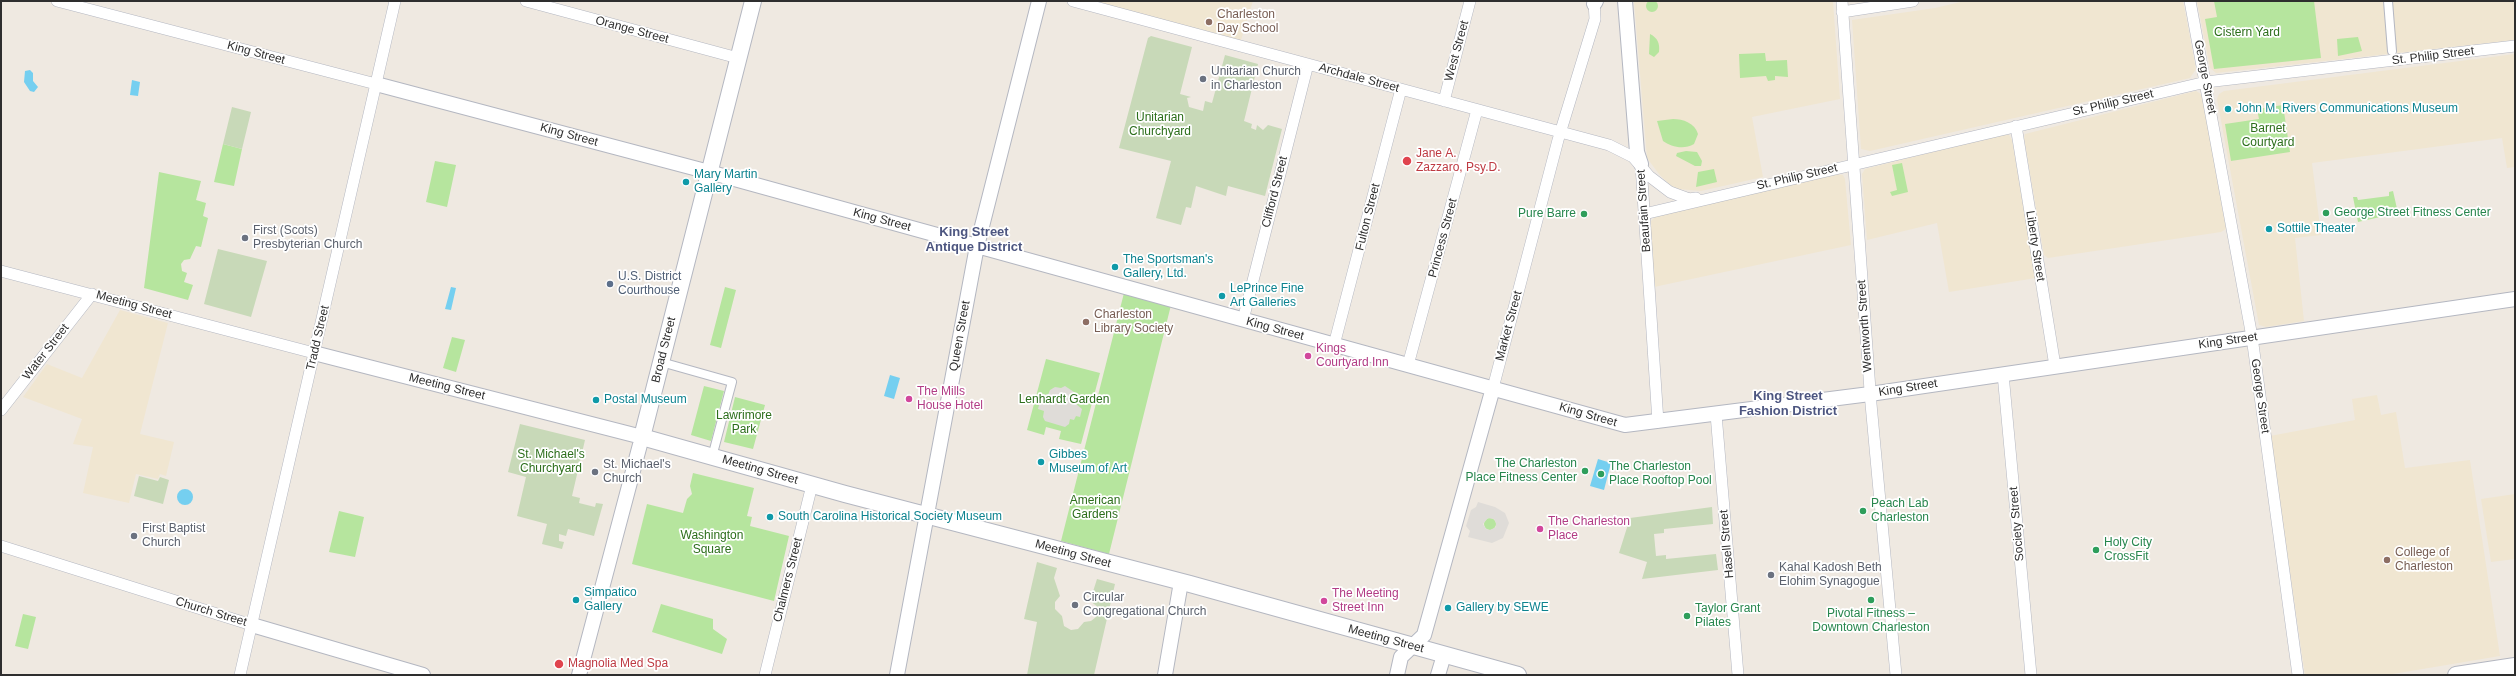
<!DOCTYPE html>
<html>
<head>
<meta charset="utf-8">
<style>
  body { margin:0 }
  #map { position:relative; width:2516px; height:676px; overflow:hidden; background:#efe9e1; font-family:Arial,sans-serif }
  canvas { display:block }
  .frame { position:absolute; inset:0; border:2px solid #2e2e2e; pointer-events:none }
</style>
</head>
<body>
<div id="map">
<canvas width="2516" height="676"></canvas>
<div class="frame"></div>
</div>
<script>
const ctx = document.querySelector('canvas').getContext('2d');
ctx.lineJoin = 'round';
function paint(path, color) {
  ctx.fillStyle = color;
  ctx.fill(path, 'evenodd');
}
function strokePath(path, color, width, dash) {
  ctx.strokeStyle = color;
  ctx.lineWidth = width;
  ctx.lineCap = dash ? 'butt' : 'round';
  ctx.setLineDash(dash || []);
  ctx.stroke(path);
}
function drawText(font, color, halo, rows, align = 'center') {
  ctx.font = font + ' Arial,sans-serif';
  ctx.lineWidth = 3.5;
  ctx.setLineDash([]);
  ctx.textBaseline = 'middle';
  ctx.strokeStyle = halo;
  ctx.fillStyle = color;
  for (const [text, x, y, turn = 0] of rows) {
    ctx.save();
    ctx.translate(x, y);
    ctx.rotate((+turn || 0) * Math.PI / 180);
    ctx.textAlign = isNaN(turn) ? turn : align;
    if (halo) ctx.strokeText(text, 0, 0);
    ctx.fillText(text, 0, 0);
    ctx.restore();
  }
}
paint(new Path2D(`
  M 1101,1 L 1253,1 L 1241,40 L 1100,4 Z
  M 1634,1 L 1833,1 L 1840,99 L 1752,117 L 1763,177 L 1701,191 L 1678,189 L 1670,185 L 1659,174 L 1647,158 Z
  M 1965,1 L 2183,1 L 2196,69 L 2190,78 L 1870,151 L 1861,149 L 1852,20 L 1935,8 Z
  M 2197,1 L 2515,1 L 2515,40 L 2216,73 L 2210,68 Z
  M 2515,54 L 2515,167 L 2507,168 L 2502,138 L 2312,163 L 2321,235 L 2295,238 L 2304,321 L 2266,327 L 2259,325 L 2217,99 L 2219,94 L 2224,91 Z
  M 2196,91 L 2201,94 L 2203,99 L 2226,229 L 2221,232 L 2048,258 L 2044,255 L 2024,138 L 2025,134 Z
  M 2004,134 L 2009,135 L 2012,140 L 2036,278 L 1949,292 L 1937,223 L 1867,240 L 1862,174 L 1865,169 Z
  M 1838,174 L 1843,175 L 1845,179 L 1851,245 L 1654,287 L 1650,222 L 1656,216 Z
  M 120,310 L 168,323 L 140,434 L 174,442 L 166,476 L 160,474 L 158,479 L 136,474 L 129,503 L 83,493 L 93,447 L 73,444 L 82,419 L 23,397 L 47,364 L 82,378 Z
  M 2377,395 L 2381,415 L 2396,412 L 2405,468 L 2470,460 L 2500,656 L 2387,675 L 2305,675 L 2270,436 L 2355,420 L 2352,399 Z
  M 2515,494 L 2515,559 L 2491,562 L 2481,499 Z`), '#f0e6d1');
paint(new Path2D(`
  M1646 6a6 6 0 1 1 12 0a6 6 0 1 1-12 0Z
  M 2214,1 L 2314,1 L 2321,58 L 2214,69 L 2205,19 L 2217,17 Z
  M 1650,34 C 1658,38 1660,44 1659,52 L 1654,57 L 1649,54 Z
  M 2358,37 L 2362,51 L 2338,56 L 2337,39 Z
  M 1765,53 L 1766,61 L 1787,60 L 1788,77 L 1775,76 L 1775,80 L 1768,81 L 1766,76 L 1740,78 L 1739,54 Z
  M 2283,105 L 2290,152 L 2231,161 L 2225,124 L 2259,119 L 2257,109 Z
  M 1673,119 C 1683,119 1695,123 1698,134 L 1694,144 C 1684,150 1671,147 1663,141 L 1657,121 Z
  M 223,144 L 242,149 L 234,186 L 214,182 Z
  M 1686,151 L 1697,152 L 1702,161 L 1701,166 L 1695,166 L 1676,156 L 1677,153 Z
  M 435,161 L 456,165 L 447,207 L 426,202 Z
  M 1902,163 L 1908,192 L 1892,196 L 1890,192 L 1897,190 L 1892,165 Z
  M 1714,169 L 1717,182 L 1696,187 L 1698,172 Z
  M 159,172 L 201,181 L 196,200 L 206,203 L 203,216 L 208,218 L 201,247 L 196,246 L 190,259 L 184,260 L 181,264 L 182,271 L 187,273 L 184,282 L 193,285 L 188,300 L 144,288 Z
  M 2393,191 L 2398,213 L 2358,222 L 2353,197 L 2357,197 L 2358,200 L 2389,196 L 2389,192 Z
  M 725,287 L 736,290 L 721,348 L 710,345 Z
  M 1124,293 L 1171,305 L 1109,554 L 1061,541 Z
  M 452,337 L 465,340 L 456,372 L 443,368 Z
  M 1046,359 L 1100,373 L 1081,444 L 1059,439 L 1061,431 L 1046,427 L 1044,435 L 1027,430 Z
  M 704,386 L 724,391 L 711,441 L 691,435 Z
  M 735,397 L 765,405 L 753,449 L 724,442 Z
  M 693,473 L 754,488 L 747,516 L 752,517 L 750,526 L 789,536 L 774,601 L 632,564 L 647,504 L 683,513 L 687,499 L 692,494 L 690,486 Z
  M 339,511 L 364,517 L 355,557 L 329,552 Z
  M1484 524a6 6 0 1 1 12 0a6 6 0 1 1-12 0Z
  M 661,604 L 713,619 L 713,629 L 727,639 L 722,654 L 652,632 Z
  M 23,614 L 36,617 L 28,649 L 15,646 Z`), '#b6e59e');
paint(new Path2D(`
  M 1151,36 L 1192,47 L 1180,94 L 1191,97 L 1187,98 L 1189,107 L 1203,111 L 1205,101 L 1212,103 L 1225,55 L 1258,64 L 1244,121 L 1252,124 L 1251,128 L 1256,130 L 1257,125 L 1263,130 L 1268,125 L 1282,129 L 1265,196 L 1228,186 L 1226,196 L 1196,186 L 1191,208 L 1186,207 L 1181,225 L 1156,218 L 1171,161 L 1119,148 L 1148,38 Z
  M 232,107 L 251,112 L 242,149 L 223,144 Z
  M 218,249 L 267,261 L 251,317 L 204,304 Z
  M 520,424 L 585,440 L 572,496 L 580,498 L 579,503 L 595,507 L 596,503 L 603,504 L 594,536 L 568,529 L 566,536 L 559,534 L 559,541 L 564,542 L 562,549 L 542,544 L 547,524 L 517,516 L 526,477 L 508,472 Z
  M 139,476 L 158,481 L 160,477 L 169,480 L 163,504 L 134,496 Z
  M 1712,507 L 1713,524 L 1664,529 L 1664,533 L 1654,534 L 1656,556 L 1666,555 L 1666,559 L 1716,554 L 1718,570 L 1642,579 L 1647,562 L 1619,553 L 1630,518 Z
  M 1037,562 L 1057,568 L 1054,578 L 1060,596 L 1055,602 L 1055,609 L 1062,616 L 1064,626 L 1071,630 L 1078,629 L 1084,622 L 1091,621 L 1096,617 L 1098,607 L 1090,601 L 1097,579 L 1115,584 L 1094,675 L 1027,675 L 1037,622 L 1024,619 Z`), '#c8d9b8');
paint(new Path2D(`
  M 1065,386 L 1074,392 L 1076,397 L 1075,403 L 1082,409 L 1080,417 L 1076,416 L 1074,420 L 1070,419 L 1069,424 L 1065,427 L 1045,421 L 1043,417 L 1044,411 L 1038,409 L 1039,405 L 1036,404 L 1038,396 L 1042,397 L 1043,394 L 1048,395 L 1050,390 L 1055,387 L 1061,388 Z
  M 1478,502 L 1495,507 L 1505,513 L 1509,523 L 1503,538 L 1492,543 L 1468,537 L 1470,531 L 1466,526 L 1471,510 L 1476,507 ZM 1488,518 L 1494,519 L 1496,523 L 1496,527 L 1490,530 L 1486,529 L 1483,524 Z`), '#dfdcd8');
paint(new Path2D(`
  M 30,70 L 33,73 L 33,81 L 38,87 L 34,92 L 30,91 L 24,82 L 25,71 Z
  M 132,80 L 140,82 L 138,96 L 130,95 Z
  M 451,287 L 456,288 L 451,310 L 445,309 Z
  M 890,375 L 900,378 L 894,399 L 884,396 Z
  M 1598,459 L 1611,463 L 1604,490 L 1590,486 Z
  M177 497a8 8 0 1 1 16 0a8 8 0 1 1-16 0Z`), '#75cff0');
const pedestrian = new Path2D(`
  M 2388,1 L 2392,51
  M 661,362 L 732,382 L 712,457`);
const minor = new Path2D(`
  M 57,1 L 376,84
  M 526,1 L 738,58
  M 1073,1 L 1609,145 L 1633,157 L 1649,176 L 1670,192 L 1689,199 L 1696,198
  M 1842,1 L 1871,404 L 1896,675
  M 2190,1 L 2252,337 L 2298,675
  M 1842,12 L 1913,1
  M 1444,101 L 1470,1
  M 2016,126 L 2055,366
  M 1641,165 L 1658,422
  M 1644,214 L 2206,82 L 2515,46
  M 1,271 L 314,353
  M 1243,320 L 1308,64
  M 1334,345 L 1401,89
  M 1408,365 L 1477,110
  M 2003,374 L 2031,675
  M 1493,388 L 1558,140 L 1595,19 L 1594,1
  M 1,410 L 92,294
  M 1716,414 L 1738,675
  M 1,546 L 252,625
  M 240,675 L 395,1
  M 765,675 L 812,485`);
const tertiary = new Path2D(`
  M 1625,1 L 1637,152 L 1641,164
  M 1594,4 L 1596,1
  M 376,84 L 709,172 L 1625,425 L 1870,394 L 2515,299
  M 314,353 L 642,437 L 579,675
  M 252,625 L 423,675
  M 897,675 L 977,246 L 1039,1
  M 1165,675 L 1181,582
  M 1397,675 L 1401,657 L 1424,635 L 1493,388
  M 1438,675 L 1444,655`);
const secondary = new Path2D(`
  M 753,1 L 642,437 L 845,494 L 1190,584 L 1518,675
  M 2456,675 L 2515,666`);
strokePath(pedestrian, '#b4b7c1', 10);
strokePath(minor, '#b4b7c1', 12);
strokePath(tertiary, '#b4b7c1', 16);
strokePath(secondary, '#b4b7c1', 18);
strokePath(pedestrian, '#fff', 8);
strokePath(minor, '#fff', 11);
strokePath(tertiary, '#fff', 14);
strokePath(secondary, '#fff', 16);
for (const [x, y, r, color] of [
  [1209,22,4,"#8d6e63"],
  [1203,79,4,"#6b7280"],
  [2228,109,4,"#0f9aa8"],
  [1407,161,5,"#e0444e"],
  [686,182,4,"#0f9aa8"],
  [2326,213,4,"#2e9e5b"],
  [1584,214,4,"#2e9e5b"],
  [2269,229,4,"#0f9aa8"],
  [245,238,4,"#6b7280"],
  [1115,267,4,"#0f9aa8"],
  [610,284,4,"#5c6f8a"],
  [1222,296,4,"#0f9aa8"],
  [1086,322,4,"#8d6e63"],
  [1308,356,4,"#d1479c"],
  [909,399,4,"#d1479c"],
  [596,400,4,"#0f9aa8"],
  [1041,462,4,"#0f9aa8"],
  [1585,471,4,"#2e9e5b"],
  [595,472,4,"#6b7280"],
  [1601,474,4,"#2e9e5b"],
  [1863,511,4,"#2e9e5b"],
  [770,517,4,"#0f9aa8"],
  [1540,529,4,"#d1479c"],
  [134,536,4,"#6b7280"],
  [2096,550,4,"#2e9e5b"],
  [2387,560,4,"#8d6e63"],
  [1771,575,4,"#6b7280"],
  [576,600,4,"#0f9aa8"],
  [1871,600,4,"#2e9e5b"],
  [1324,601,4,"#d1479c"],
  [1075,605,4,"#6b7280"],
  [1448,608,4,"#0f9aa8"],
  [1687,616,4,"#2e9e5b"],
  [559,664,5,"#e0444e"]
]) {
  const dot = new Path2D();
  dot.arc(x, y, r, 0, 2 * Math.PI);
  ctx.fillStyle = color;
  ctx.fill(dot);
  strokePath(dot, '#fff', 1.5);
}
drawText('12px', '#785e54', '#fff', [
  ["Charleston",1217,15],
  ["Day School",1217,29],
  ["Charleston",1094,315],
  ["Library Society",1094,329],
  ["College of",2395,553],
  ["Charleston",2395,567]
], 'left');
drawText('12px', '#2e2e2e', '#fff', [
  ["Orange Street",632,30,15],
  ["West Street",1457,51,-75],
  ["King Street",256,53,15],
  ["St. Philip Street",2433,56,-7],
  ["George Street",2205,77,79],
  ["Archdale Street",1359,78,15],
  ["St. Philip Street",2113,103,-13],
  ["King Street",569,135,15],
  ["St. Philip Street",1797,177,-13],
  ["Clifford Street",1275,192,-76],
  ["Beaufain Street",1644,211,-94],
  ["Fulton Street",1368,217,-76],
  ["King Street",882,220,15],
  ["Princess Street",1443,238,-75],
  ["Liberty Street",2035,246,81],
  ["Meeting Street",134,305,15],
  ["Market Street",1509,326,-75],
  ["Wentworth Street",1865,326,-94],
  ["King Street",1275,329,15],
  ["Queen Street",960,336,-80],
  ["Tradd Street",318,338,-77],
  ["King Street",2228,341,-8],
  ["Broad Street",664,350,-76],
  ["Water Street",46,352,-52],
  ["Meeting Street",447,387,14],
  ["King Street",1908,388,-9],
  ["George Street",2260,396,82],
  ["King Street",1588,415,16],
  ["Meeting Street",760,470,16],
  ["Society Street",2017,524,-95],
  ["Hasell Street",1727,544,-95],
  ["Meeting Street",1073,554,15],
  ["Chalmers Street",788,580,-76],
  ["Church Street",211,612,17],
  ["Meeting Street",1386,639,15]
]);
drawText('12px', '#2c6e1b', '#fff', [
  ["Cistern Yard",2247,33],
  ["Unitarian",1160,118],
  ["Churchyard",1160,132],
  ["Barnet",2268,129],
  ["Courtyard",2268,143],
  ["Lenhardt Garden",1064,400],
  ["Lawrimore",744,416],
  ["Park",744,430],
  ["St. Michael's",551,455],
  ["Churchyard",551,469],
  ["American",1095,501],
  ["Gardens",1095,515],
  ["Washington",712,536],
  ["Square",712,550]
]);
drawText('12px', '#5b616d', '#fff', [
  ["Unitarian Church",1211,72],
  ["in Charleston",1211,86],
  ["First (Scots)",253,231],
  ["Presbyterian Church",253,245],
  ["St. Michael's",603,465],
  ["Church",603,479],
  ["First Baptist",142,529],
  ["Church",142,543],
  ["Kahal Kadosh Beth",1779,568],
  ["Elohim Synagogue",1779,582],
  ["Circular",1083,598],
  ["Congregational Church",1083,612]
], 'left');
drawText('12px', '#0d838f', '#fff', [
  ["John M. Rivers Communications Museum",2236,109],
  ["Mary Martin",694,175],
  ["Gallery",694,189],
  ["Sottile Theater",2277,229],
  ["The Sportsman's",1123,260],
  ["Gallery, Ltd.",1123,274],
  ["LePrince Fine",1230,289],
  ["Art Galleries",1230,303],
  ["Postal Museum",604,400],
  ["Gibbes",1049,455],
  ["Museum of Art",1049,469],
  ["South Carolina Historical Society Museum",778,517],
  ["Simpatico",584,593],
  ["Gallery",584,607],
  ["Gallery by SEWE",1456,608]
], 'left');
drawText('12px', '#be3a42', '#fff', [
  ["Jane A.",1416,154],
  ["Zazzaro, Psy.D.",1416,168],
  ["Magnolia Med Spa",568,664]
], 'left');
drawText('12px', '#27864d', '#fff', [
  ["George Street Fitness Center",2334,213],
  ["Pure Barre",1576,214,"right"],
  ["The Charleston",1577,464,"right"],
  ["Place Fitness Center",1577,478,"right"],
  ["The Charleston",1609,467],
  ["Place Rooftop Pool",1609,481],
  ["Peach Lab",1871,504],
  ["Charleston",1871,518],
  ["Holy City",2104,543],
  ["CrossFit",2104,557],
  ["Taylor Grant",1695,609],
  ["Pilates",1695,623],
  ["Pivotal Fitness –",1871,614,"center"],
  ["Downtown Charleston",1871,628,"center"]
], 'left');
drawText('12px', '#4e5e75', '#fff', [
  ["U.S. District",618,277],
  ["Courthouse",618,291]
], 'left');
drawText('12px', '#b23c85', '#fff', [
  ["Kings",1316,349],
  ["Courtyard Inn",1316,363],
  ["The Mills",917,392],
  ["House Hotel",917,406],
  ["The Charleston",1548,522],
  ["Place",1548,536],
  ["The Meeting",1332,594],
  ["Street Inn",1332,608]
], 'left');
drawText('bold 13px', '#4d5680', '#fff', [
  ["King Street",974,232],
  ["Antique District",974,247],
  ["King Street",1788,396],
  ["Fashion District",1788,411]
]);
</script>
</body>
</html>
